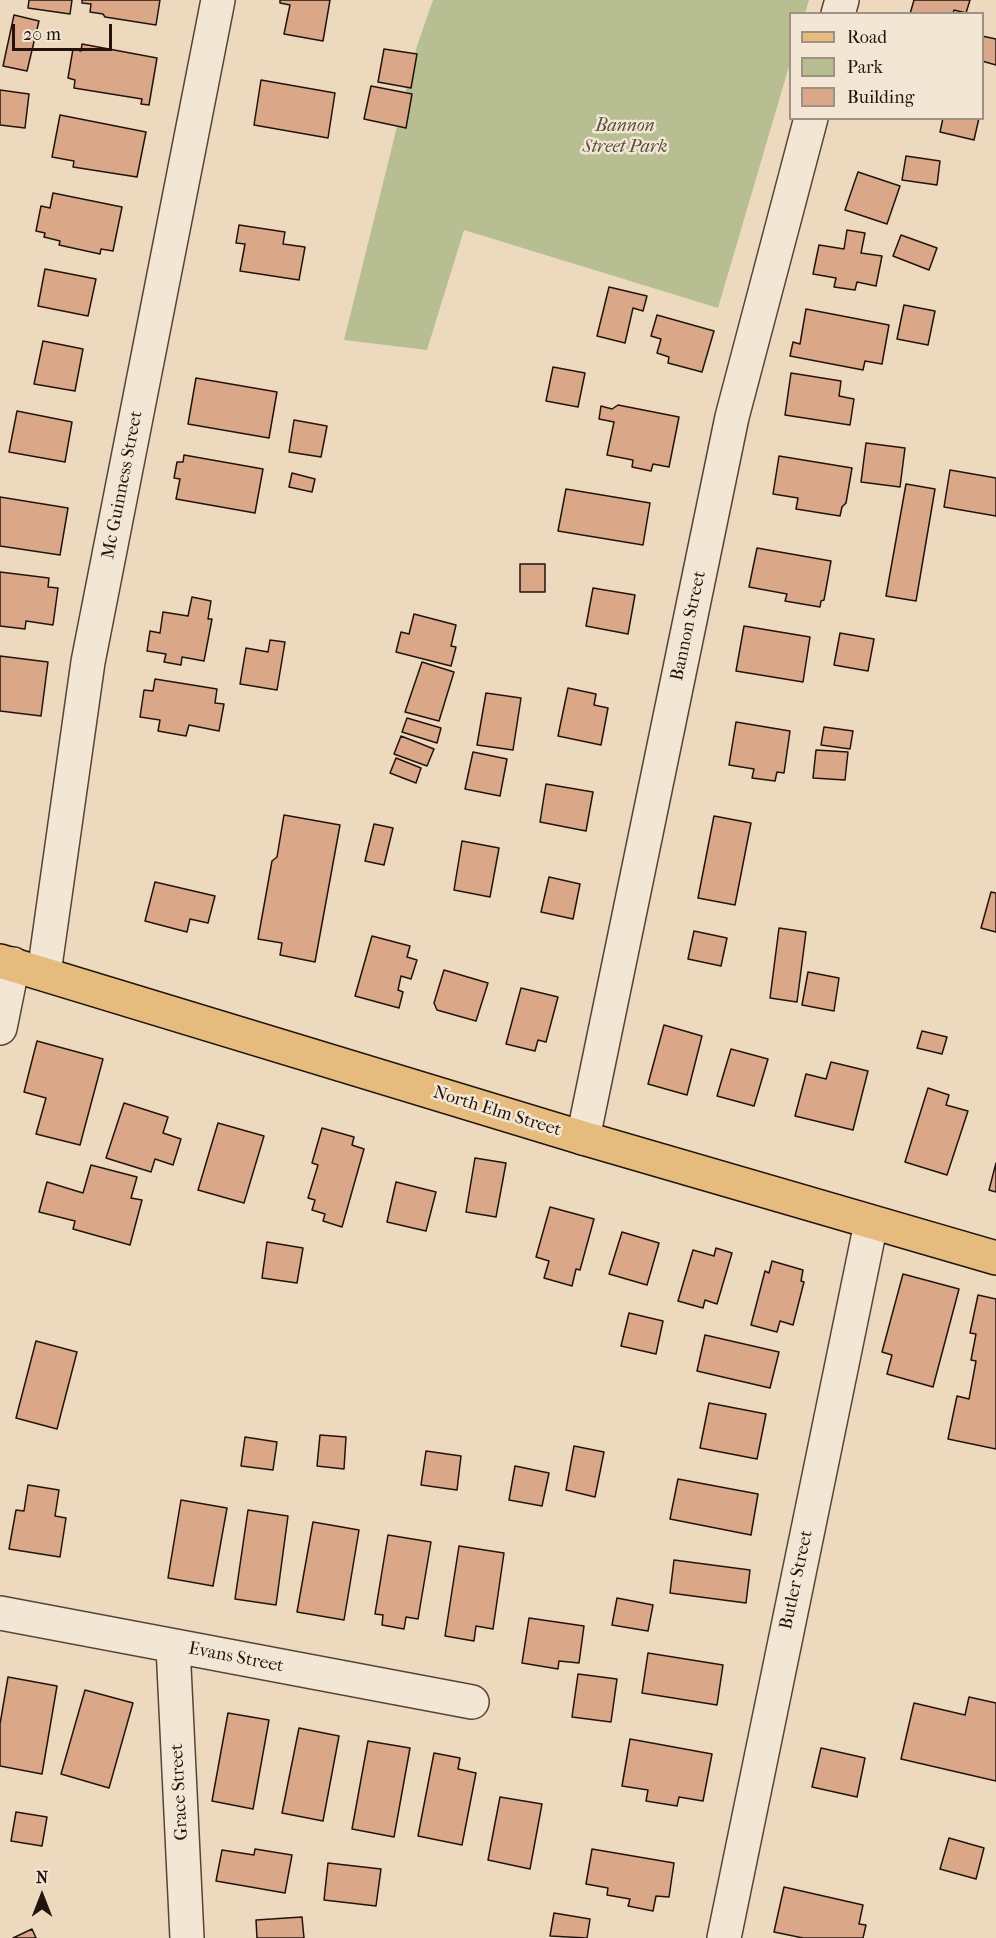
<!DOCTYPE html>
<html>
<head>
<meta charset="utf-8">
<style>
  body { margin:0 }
  #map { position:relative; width:996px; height:1938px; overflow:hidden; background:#edd9bd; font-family:"IM FELL French Canon",serif }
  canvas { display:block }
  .legend { position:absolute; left:789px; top:12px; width:195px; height:108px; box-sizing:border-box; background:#f3e6d4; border:2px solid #9f9284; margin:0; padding:8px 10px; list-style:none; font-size:18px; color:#22140c }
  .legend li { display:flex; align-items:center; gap:12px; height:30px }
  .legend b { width:30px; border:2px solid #9f9284 }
  .north { position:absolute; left:12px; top:1866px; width:60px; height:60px; -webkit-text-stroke:4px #f3e6d4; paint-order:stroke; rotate:0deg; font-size:16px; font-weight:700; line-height:24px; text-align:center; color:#22140c }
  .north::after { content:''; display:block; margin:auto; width:21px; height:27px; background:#22140c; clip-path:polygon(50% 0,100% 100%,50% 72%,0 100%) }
  .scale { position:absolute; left:12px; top:24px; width:100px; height:27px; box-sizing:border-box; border:3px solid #22140c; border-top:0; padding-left:8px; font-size:18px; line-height:21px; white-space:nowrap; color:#22140c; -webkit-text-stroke:4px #f3e6d4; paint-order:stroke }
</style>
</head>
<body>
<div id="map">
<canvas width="996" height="1938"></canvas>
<ul class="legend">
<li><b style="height:8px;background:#e6bc7e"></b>Road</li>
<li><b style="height:16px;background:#b7bf92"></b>Park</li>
<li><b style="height:16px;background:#daa789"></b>Building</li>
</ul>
<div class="north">N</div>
<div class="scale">20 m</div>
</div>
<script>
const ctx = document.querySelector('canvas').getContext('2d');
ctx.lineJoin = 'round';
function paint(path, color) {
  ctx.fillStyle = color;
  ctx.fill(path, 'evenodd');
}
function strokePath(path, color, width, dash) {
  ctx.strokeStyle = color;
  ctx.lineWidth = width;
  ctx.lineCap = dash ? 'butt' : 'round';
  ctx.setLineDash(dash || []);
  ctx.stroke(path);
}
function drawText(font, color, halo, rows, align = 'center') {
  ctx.font = font + ' "IM FELL French Canon",serif';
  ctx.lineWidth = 5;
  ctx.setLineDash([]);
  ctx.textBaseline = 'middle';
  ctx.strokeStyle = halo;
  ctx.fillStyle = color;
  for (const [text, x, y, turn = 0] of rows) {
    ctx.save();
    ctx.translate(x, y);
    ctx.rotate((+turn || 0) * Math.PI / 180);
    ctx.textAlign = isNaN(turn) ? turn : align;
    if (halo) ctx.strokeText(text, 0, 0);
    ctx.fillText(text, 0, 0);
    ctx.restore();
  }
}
paint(new Path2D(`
  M 433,0 L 809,0 L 805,13 L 790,14 L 790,63 L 718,308 L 464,230 L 427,350 L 344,340 L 417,46 Z`), '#b7bf92');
const building = new Path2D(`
  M 29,0 L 72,0 L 70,14 L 28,8 Z
  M 82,0 L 160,0 L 156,25 L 105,17 L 103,14 L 90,12 L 91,4 L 82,3 Z
  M 280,0 L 330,0 L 323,41 L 284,34 L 290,5 L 280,3 Z
  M 914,0 L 970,0 L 966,13 L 954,10 L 953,14 L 910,14 Z
  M 14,15 L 39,21 L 27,71 L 3,66 Z
  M 982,36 L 996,39 L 996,65 L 982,61 Z
  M 82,44 L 157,58 L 149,105 L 141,104 L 142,99 L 74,88 L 75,80 L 68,78 L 73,49 L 81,51 Z
  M 384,49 L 417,54 L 411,88 L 378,82 Z
  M 261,80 L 335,93 L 328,138 L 254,125 Z
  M 371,86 L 412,94 L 406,128 L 364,119 Z
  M 0,90 L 29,94 L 25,128 L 0,125 Z
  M 60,115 L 146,132 L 137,177 L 73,167 L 74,161 L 52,157 Z
  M 943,118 L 979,118 L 974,140 L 940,132 Z
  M 906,156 L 940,161 L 937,185 L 902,180 Z
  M 858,172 L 900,186 L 887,224 L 845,210 Z
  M 53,193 L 122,207 L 113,251 L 101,249 L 100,254 L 59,245 L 60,241 L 44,237 L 45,233 L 36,231 L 41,206 L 50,208 Z
  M 239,225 L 285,232 L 283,244 L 305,247 L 299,280 L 240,271 L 245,244 L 236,243 Z
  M 847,230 L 865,233 L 861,253 L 882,256 L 876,286 L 857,282 L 855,290 L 834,287 L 836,278 L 813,274 L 819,245 L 844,249 Z
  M 901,235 L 937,248 L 929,270 L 893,256 Z
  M 45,269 L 96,279 L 88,316 L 38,306 Z
  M 609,287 L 647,296 L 643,311 L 633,308 L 625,343 L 597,336 Z
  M 904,305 L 935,311 L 928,345 L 897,339 Z
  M 806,309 L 889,325 L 882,364 L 865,361 L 863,370 L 790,356 L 793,342 L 800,344 Z
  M 657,315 L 714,331 L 702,372 L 668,363 L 669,357 L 657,353 L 661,339 L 651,336 Z
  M 43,341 L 83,349 L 75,391 L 34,384 Z
  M 553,367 L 585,373 L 578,407 L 546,401 Z
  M 791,373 L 841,381 L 839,396 L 854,399 L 850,425 L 785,415 Z
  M 196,378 L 277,392 L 269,438 L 188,424 Z
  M 618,405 L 679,417 L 669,467 L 653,464 L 651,471 L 632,467 L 633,460 L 607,455 L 614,422 L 599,419 L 601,406 L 612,409 Z
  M 17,411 L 72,422 L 65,462 L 9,452 Z
  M 294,420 L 327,426 L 321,457 L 289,452 Z
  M 866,443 L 905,448 L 900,487 L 861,482 Z
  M 184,455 L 263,469 L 255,513 L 176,499 L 180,479 L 174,478 L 177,462 L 183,462 Z
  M 779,456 L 852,468 L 846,503 L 842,507 L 840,516 L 796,509 L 798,498 L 773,494 Z
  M 950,470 L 996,478 L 996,516 L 944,507 Z
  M 292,473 L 315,479 L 312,492 L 289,487 Z
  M 906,484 L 935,489 L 916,601 L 886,596 Z
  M 566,489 L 650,503 L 643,545 L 558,531 Z
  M 0,497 L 68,508 L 60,555 L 0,546 Z
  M 757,548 L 831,561 L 824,600 L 821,601 L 820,607 L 785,601 L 787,594 L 749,587 Z
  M 520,564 L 545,564 L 545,592 L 520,592 Z
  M 0,572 L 49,578 L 48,587 L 58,588 L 53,625 L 26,621 L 25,629 L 0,626 Z
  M 593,588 L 635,595 L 628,634 L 586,626 Z
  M 192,597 L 211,601 L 208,619 L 212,619 L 204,661 L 182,657 L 181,665 L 164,662 L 166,654 L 147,651 L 150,631 L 160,633 L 163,612 L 188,616 Z
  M 414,614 L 456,625 L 451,646 L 456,647 L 451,666 L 396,652 L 401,632 L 409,634 Z
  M 744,626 L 810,637 L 803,682 L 736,671 Z
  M 840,633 L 874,639 L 868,671 L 834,665 Z
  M 270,640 L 285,642 L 277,690 L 240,684 L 246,648 L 268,652 Z
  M 0,656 L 48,662 L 41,716 L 0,711 Z
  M 422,662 L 454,672 L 439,721 L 405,712 Z
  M 155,679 L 217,689 L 215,703 L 224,704 L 219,731 L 189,725 L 186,736 L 158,731 L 160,720 L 140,717 L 144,690 L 153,691 Z
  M 568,688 L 596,694 L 594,705 L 608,708 L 601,745 L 558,736 Z
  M 486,693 L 521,698 L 513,750 L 477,745 Z
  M 407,718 L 441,728 L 437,743 L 402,732 Z
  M 736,722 L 790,731 L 784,773 L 777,772 L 775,781 L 752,778 L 754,769 L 729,765 Z
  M 824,727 L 853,731 L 850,749 L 821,745 Z
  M 401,736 L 434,749 L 427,766 L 394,754 Z
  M 816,750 L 848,752 L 845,780 L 813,778 Z
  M 473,752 L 507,759 L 500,796 L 465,789 Z
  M 396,758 L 421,768 L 416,783 L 390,773 Z
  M 546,784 L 593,792 L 586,831 L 540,822 Z
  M 284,815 L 340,825 L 315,962 L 280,955 L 282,943 L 258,939 L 272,861 L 277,857 Z
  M 714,816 L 751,823 L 735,905 L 698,898 Z
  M 374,824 L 393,828 L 384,865 L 365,861 Z
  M 462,841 L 499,848 L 490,897 L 454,890 Z
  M 549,877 L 580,884 L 573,919 L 541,912 Z
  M 155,882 L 215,896 L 208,923 L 190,919 L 187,932 L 145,921 Z
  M 991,892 L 996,893 L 996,932 L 981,928 Z
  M 779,928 L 806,932 L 797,1002 L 770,998 Z
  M 694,931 L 727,938 L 721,966 L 688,959 Z
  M 372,936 L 410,946 L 407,957 L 417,960 L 411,979 L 401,976 L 398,990 L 403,992 L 399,1008 L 355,996 Z
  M 444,970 L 488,983 L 476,1021 L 437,1010 L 434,1003 Z
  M 808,972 L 839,978 L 834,1011 L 802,1005 Z
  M 521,988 L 558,997 L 546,1042 L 538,1040 L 535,1051 L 506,1044 Z
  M 664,1025 L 702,1036 L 687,1095 L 648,1084 Z
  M 922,1031 L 947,1037 L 942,1054 L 917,1048 Z
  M 37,1041 L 103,1059 L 80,1145 L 36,1134 L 46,1098 L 24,1092 Z
  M 731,1049 L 768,1059 L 754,1106 L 717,1096 Z
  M 831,1062 L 868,1071 L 853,1130 L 795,1116 L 806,1074 L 826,1079 Z
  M 928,1088 L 949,1095 L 946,1105 L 968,1111 L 947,1175 L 905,1162 Z
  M 124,1103 L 168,1117 L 163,1133 L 181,1139 L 173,1165 L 155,1159 L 151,1172 L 106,1158 Z
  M 218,1123 L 264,1136 L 244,1203 L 198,1190 Z
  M 322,1128 L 354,1137 L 352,1145 L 364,1149 L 342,1227 L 323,1221 L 325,1214 L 312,1210 L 315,1200 L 308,1198 L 318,1165 L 312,1163 Z
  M 475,1158 L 506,1163 L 496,1217 L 466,1212 Z
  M 996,1163 L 996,1192 L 989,1190 Z
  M 91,1165 L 137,1177 L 131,1198 L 142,1200 L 130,1245 L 73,1229 L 75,1221 L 39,1212 L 47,1182 L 83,1193 Z
  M 396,1182 L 436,1192 L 426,1231 L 387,1222 Z
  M 550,1207 L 594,1219 L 580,1270 L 576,1269 L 572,1286 L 544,1278 L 549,1261 L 536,1257 Z
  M 622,1232 L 659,1243 L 647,1285 L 609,1274 Z
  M 267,1242 L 303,1248 L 297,1283 L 262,1278 Z
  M 716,1248 L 732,1253 L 717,1304 L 705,1300 L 703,1308 L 678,1301 L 693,1250 L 714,1256 Z
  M 772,1261 L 803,1270 L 801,1281 L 804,1282 L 793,1325 L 780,1321 L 777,1332 L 751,1325 L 765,1271 L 769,1273 Z
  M 903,1274 L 959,1289 L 933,1387 L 887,1374 L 892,1355 L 882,1352 Z
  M 978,1295 L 996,1299 L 996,1449 L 948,1439 L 957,1396 L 969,1399 L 976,1361 L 971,1360 L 976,1334 L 970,1333 Z
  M 629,1313 L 663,1321 L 656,1354 L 621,1346 Z
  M 705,1335 L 779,1352 L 770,1388 L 697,1371 Z
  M 36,1341 L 77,1352 L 57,1429 L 16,1418 Z
  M 709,1403 L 766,1414 L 757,1459 L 700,1448 Z
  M 320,1435 L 346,1437 L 344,1469 L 317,1466 Z
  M 245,1437 L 277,1442 L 273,1470 L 241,1466 Z
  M 574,1446 L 604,1452 L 595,1497 L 566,1490 Z
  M 426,1451 L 461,1456 L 457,1490 L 421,1485 Z
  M 515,1466 L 549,1473 L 542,1506 L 509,1500 Z
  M 678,1479 L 758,1494 L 751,1535 L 670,1519 Z
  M 28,1485 L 59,1490 L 55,1516 L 66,1518 L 60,1557 L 9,1549 L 16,1510 L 24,1511 Z
  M 181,1500 L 227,1508 L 213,1586 L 168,1578 Z
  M 248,1510 L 288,1516 L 276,1605 L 235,1599 Z
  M 313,1522 L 359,1530 L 344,1620 L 297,1612 Z
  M 388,1535 L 431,1542 L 418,1619 L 406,1617 L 404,1629 L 382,1625 L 383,1615 L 375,1614 Z
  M 459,1546 L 504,1553 L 493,1629 L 476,1626 L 474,1641 L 445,1636 Z
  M 674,1560 L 750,1570 L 746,1603 L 670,1593 Z
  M 617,1598 L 653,1605 L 648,1631 L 612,1625 Z
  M 529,1618 L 584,1626 L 579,1663 L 559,1661 L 558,1669 L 522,1663 Z
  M 648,1653 L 723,1665 L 717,1705 L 642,1693 Z
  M 578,1674 L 617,1679 L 611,1722 L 572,1717 Z
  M 8,1677 L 57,1686 L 42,1774 L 0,1766 L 0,1724 Z
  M 85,1690 L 133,1703 L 109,1788 L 61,1774 Z
  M 969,1697 L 996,1703 L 996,1781 L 901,1759 L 914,1703 L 965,1715 Z
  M 228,1713 L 269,1720 L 253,1809 L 212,1801 Z
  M 299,1728 L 339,1736 L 323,1821 L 282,1813 Z
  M 630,1739 L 712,1754 L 703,1801 L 679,1797 L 677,1806 L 646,1801 L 648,1790 L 622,1786 Z
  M 368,1741 L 410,1748 L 394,1837 L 352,1829 Z
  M 821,1748 L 865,1758 L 857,1797 L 812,1787 Z
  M 434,1753 L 460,1758 L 458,1769 L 476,1773 L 462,1845 L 418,1836 Z
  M 500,1797 L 542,1804 L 530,1869 L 488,1860 Z
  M 16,1812 L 47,1817 L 42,1846 L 11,1841 Z
  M 949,1838 L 984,1848 L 976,1879 L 940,1869 Z
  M 255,1849 L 292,1855 L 285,1893 L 216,1881 L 222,1850 L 254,1855 Z
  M 592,1849 L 674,1863 L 669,1897 L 656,1896 L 653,1911 L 628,1906 L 630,1899 L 607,1895 L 608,1888 L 586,1884 Z
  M 328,1863 L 381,1869 L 376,1906 L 324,1900 Z
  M 784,1887 L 863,1905 L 859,1924 L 866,1925 L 863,1938 L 803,1938 L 774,1932 Z
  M 554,1913 L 590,1919 L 587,1938 L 550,1936 Z
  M 302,1917 L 304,1938 L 257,1938 L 256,1920 Z
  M 32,1929 L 36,1938 L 13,1938 Z`);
paint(building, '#daa789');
strokePath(building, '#22140c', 1.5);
const minor = new Path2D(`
  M 838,14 L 842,0
  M 44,973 L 88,662 L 218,0
  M 0,1028 L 13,964
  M 583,1138 L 732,417 L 811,118
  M 0,1613 L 472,1702
  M 173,1646 L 187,1938
  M 724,1938 L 871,1223`);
const major = new Path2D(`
  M 0,961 L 583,1138 L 996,1258`);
strokePath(minor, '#554538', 36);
strokePath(major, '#22140c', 36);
strokePath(minor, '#f3e6d4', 33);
strokePath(major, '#e6bc7e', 33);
drawText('italic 18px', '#56503b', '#f3e6d4', [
  ["Bannon",625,127],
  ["Street Park",625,148]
]);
drawText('18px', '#22140c', '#f3e6d4', [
  ["Mc Guinness Street",123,485,-79],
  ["Bannon Street",689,626,-78],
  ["North Elm Street",497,1112,17],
  ["Butler Street",797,1580,-78],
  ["Evans Street",236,1658,11],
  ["Grace Street",180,1792,-93]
]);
</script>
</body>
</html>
